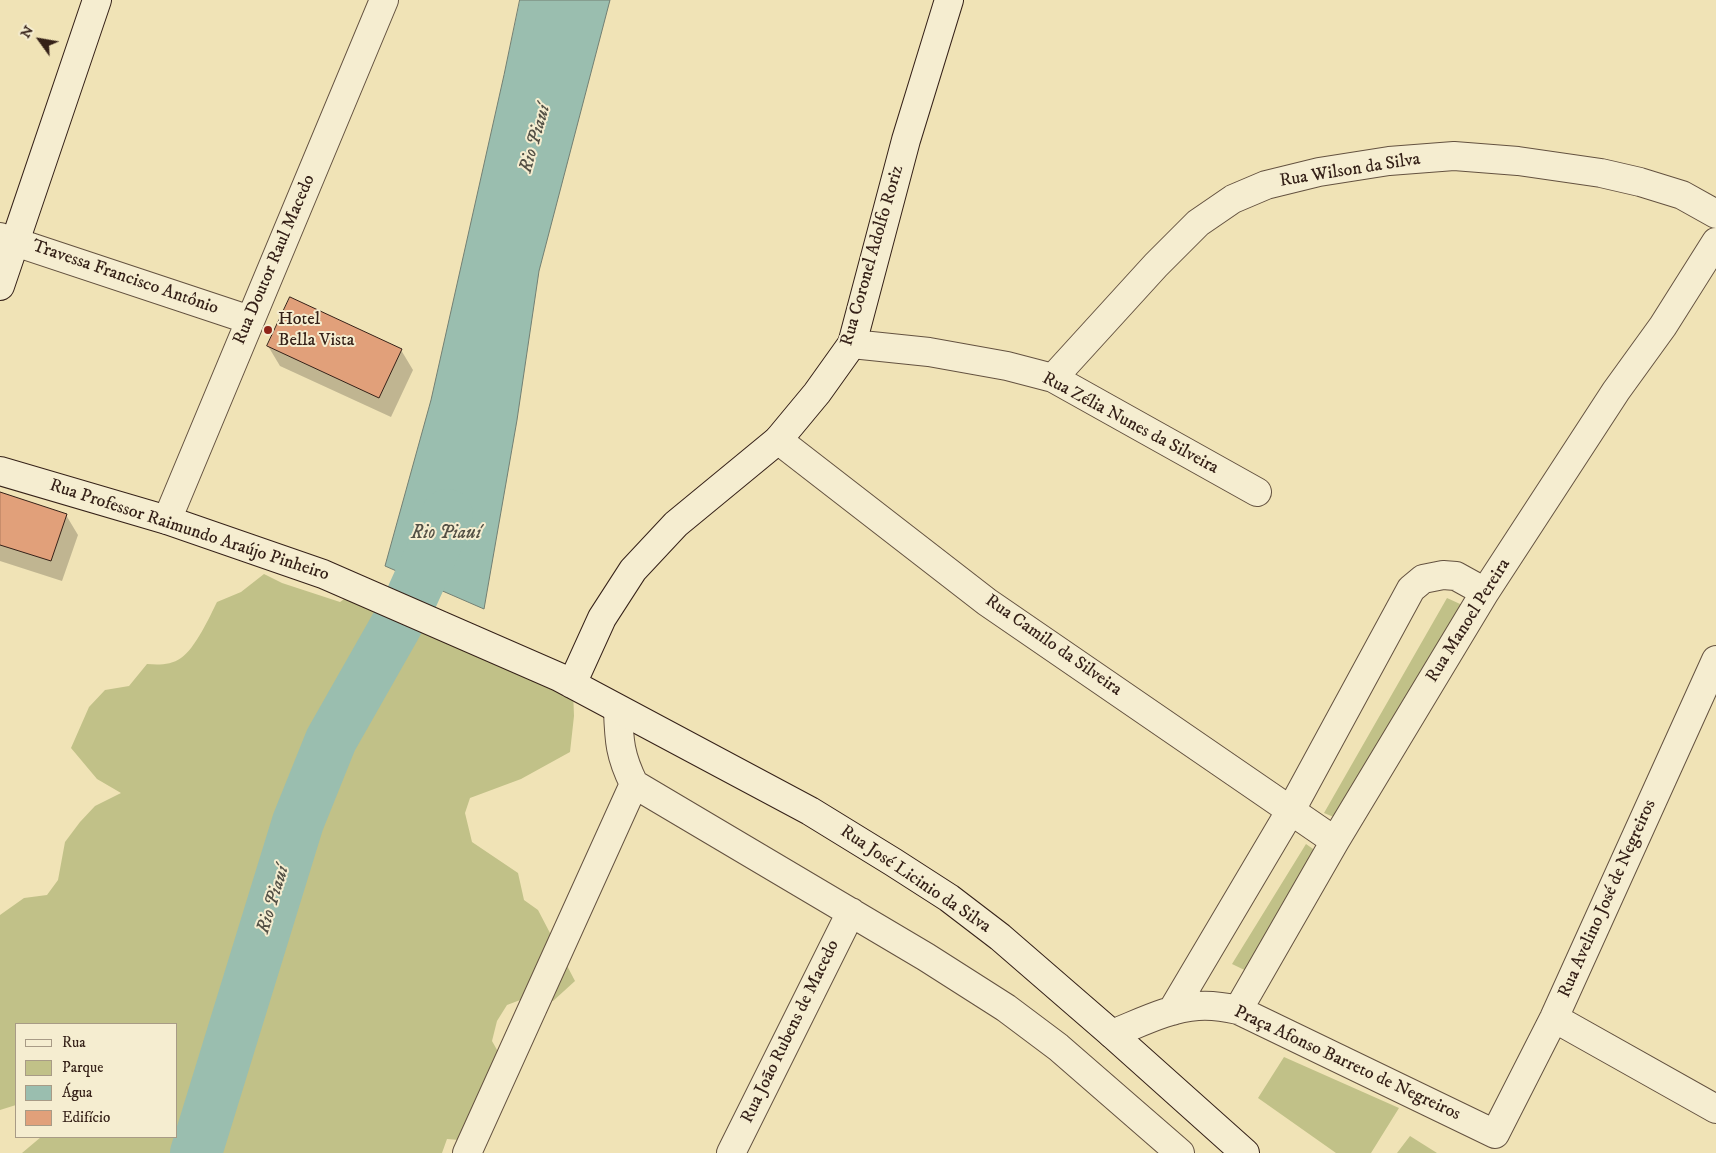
<!DOCTYPE html>
<html>
<head>
<meta charset="utf-8">
<style>
  body { margin:0 }
  #map { position:relative; width:1716px; height:1153px; overflow:hidden; background:#f0e3b6; font-family:"IM FELL DW Pica",serif }
  canvas { display:block }
  .legend { position:absolute; left:15px; top:1023px; width:162px; height:115px; box-sizing:border-box; background:#f5edd0; border:1px solid #a89b86; margin:0; padding:6px 9px; list-style:none; font-size:15px; color:#352118 }
  .legend li { display:flex; align-items:center; gap:10px; height:25px }
  .legend b { width:25px; border:1px solid #a89b86 }
  .north { position:absolute; left:15px; top:15px; width:50px; height:50px; -webkit-text-stroke:4px #f5edd0; paint-order:stroke; rotate:302deg; font-size:14px; font-weight:700; line-height:20px; text-align:center; color:#352118 }
  .north::after { content:''; display:block; margin:auto; width:18px; height:22px; background:#352118; clip-path:polygon(50% 0,100% 100%,50% 72%,0 100%) }
</style>
</head>
<body>
<div id="map">
<canvas width="1716" height="1153"></canvas>
<ul class="legend">
<li><b style="height:6px;background:#f5edd0"></b>Rua</li>
<li><b style="height:14px;background:#c1c188"></b>Parque</li>
<li><b style="height:14px;background:#9abeaf"></b>Água</li>
<li><b style="height:14px;background:#e1a07a"></b>Edifício</li>
</ul>
<div class="north">N</div>
</div>
<script>
const ctx = document.querySelector('canvas').getContext('2d');
ctx.lineJoin = 'round';
function paint(path, color) {
  ctx.fillStyle = color;
  ctx.fill(path, 'evenodd');
}
function strokePath(path, color, width, dash) {
  ctx.strokeStyle = color;
  ctx.lineWidth = width;
  ctx.lineCap = dash ? 'butt' : 'round';
  ctx.setLineDash(dash || []);
  ctx.stroke(path);
}
function drawText(font, color, halo, rows, align = 'center') {
  ctx.font = font + ' "IM FELL DW Pica",serif';
  ctx.lineWidth = 4;
  ctx.setLineDash([]);
  ctx.textBaseline = 'middle';
  ctx.strokeStyle = halo;
  ctx.fillStyle = color;
  for (const [text, x, y, turn = 0] of rows) {
    ctx.save();
    ctx.translate(x, y);
    ctx.rotate((+turn || 0) * Math.PI / 180);
    ctx.textAlign = isNaN(turn) ? turn : align;
    if (halo) ctx.strokeText(text, 0, 0);
    ctx.fillText(text, 0, 0);
    ctx.restore();
  }
}
paint(new Path2D(`
  M 264,574 L 282,583 L 340,602 L 364,585 L 573,690 L 574,716 L 570,752 L 521,779 L 470,798 L 465,813 L 472,842 L 518,873 L 524,900 L 538,910 L 575,981 L 553,1001 L 528,997 L 507,1005 L 497,1021 L 492,1041 L 501,1057 L 489,1101 L 498,1120 L 484,1142 L 447,1139 L 442,1153 L 22,1153 L 41,1137 L 176,1137 L 176,1024 L 16,1024 L 16,1105 L 0,1110 L 0,915 L 24,898 L 47,895 L 58,880 L 65,842 L 80,822 L 95,806 L 121,793 L 97,779 L 71,748 L 89,707 L 105,690 L 129,686 L 147,664 C 159,665 171,665 181,658 C 195,649 210,616 217,602 L 241,592 Z
  M 1447,598 L 1471,609 L 1351,824 L 1324,813 Z
  M 1306,844 L 1330,861 L 1259,977 L 1232,964 Z
  M 1284,1057 L 1399,1108 L 1371,1153 L 1336,1153 L 1258,1098 Z
  M 1410,1136 L 1437,1153 L 1397,1153 Z`), '#c1c188');
const water = new Path2D(`
  M 520,0 L 610,0 L 539,271 L 517,420 L 484,609 L 385,566 L 431,400 L 504,75 Z`);
paint(water, '#9abeaf');
strokePath(water, '#727f73', 1);
paint(new Path2D(`
  M 268,346 L 401,350 L 413,370 L 391,417 L 280,366 Z
  M 0,493 L 66,515 L 78,535 L 62,581 L 0,561 Z`), '#0003');
strokePath(new Path2D(`
  M 196,1153 L 298,822 L 331,740 L 410,601 L 445,523 L 447,515`), '#9abeaf', 52);
const building = new Path2D(`
  M 290,297 L 402,349 L 379,398 L 267,346 Z
  M 0,492 L 67,514 L 51,561 L 0,545 Z`);
paint(building, '#e1a07a');
strokePath(building, '#352118', 1);
const street = new Path2D(`
  M 0,237 L 250,320
  M 852,344 L 929,352 L 1007,366 L 1053,378 L 1257,492
  M 1053,378 L 1156,265 L 1198,223 L 1233,199 L 1266,185 L 1319,172 L 1389,161 L 1454,156 L 1518,161 L 1601,173 L 1640,182 L 1682,195 L 1716,214
  M 778,440 L 987,602 L 1335,841
  M 167,520 L 384,0
  M 618,710 C 619,741 620,756 634,784 L 926,957 L 1006,1008 L 1058,1047 L 1180,1153
  M 1238,1010 L 1335,841 L 1485,592 L 1616,391 L 1663,326 L 1716,242
  M 1172,1011 L 1291,810 L 1411,589 L 1423,579 L 1443,575 L 1456,576 L 1485,592
  M 1554,1018 L 1716,1109
  M 1112,1034 C 1140,1023 1169,1008 1198,1006 C 1211,1005 1225,1007 1238,1010 L 1495,1134 L 1554,1018 L 1716,660
  M 467,1153 L 634,784
  M 731,1153 L 851,912`);
const secondary = new Path2D(`
  M 0,286 L 97,0
  M 0,471 L 167,520 L 323,574 L 559,677 L 810,811 L 893,862 L 949,898 L 1000,937 L 1112,1034 L 1245,1153
  M 572,684 L 602,618 L 633,570 L 676,524 L 778,440 L 817,393 L 852,344 L 906,140 L 949,0`);
strokePath(street, '#645240', 30);
strokePath(secondary, '#352118', 30);
strokePath(street, '#f5edd0', 28);
strokePath(secondary, '#f5edd0', 28);
for (const [x, y, r, color] of [
  [268,330,5,"#8f2418"]
]) {
  const dot = new Path2D();
  dot.arc(x, y, r, 0, 2 * Math.PI);
  ctx.fillStyle = color;
  ctx.fill(dot);
  strokePath(dot, '#f5edd0', 2);
}
drawText('18px', '#352118', '#f5edd0', [
  ["Rua Wilson da Silva",1350,171,-9],
  ["Rua Coronel Adolfo Roriz",873,256,-74],
  ["Rua Doutor Raul Macedo",275,260,-67],
  ["Travessa Francisco Antônio",125,278,19],
  ["Rua Zélia Nunes da Silveira",1130,424,28],
  ["Rua Professor Raimundo Araújo Pinheiro",189,531,18],
  ["Rua Manoel Pereira",1469,621,-58],
  ["Rua Camilo da Silveira",1053,646,35],
  ["Rua José Licinio da Silva",915,880,34],
  ["Rua Avelino José de Negreiros",1608,899,-66],
  ["Rua João Rubens de Macedo",791,1032,-64],
  ["Praça Afonso Barreto de Negreiros",1347,1064,25]
]);
drawText('18px', '#352118', '#f5edd0', [
  ["Hotel",278,320],
  ["Bella Vista",278,341]
], 'left');
drawText('italic 19px', '#535045', '#f5edd0', [
  ["Rio Piauí",536,139,-74],
  ["Rio Piauí",446,534],
  ["Rio Piauí",274,900,-73]
]);
</script>
</body>
</html>
